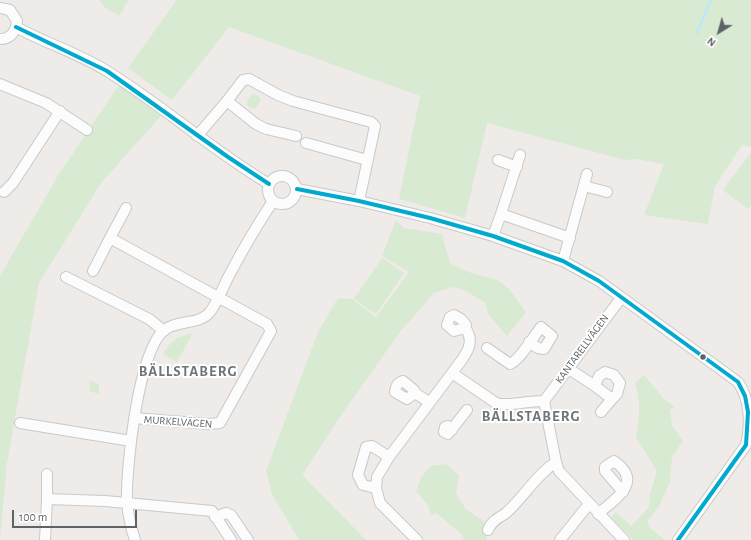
<!DOCTYPE html>
<html>
<head>
<meta charset="utf-8">
<style>
  body { margin:0 }
  #map { position:relative; width:751px; height:540px; overflow:hidden; background:#eeebe8; font-family:"Alegreya Sans",sans-serif }
  canvas { display:block }
  .north { position:absolute; left:699px; top:12px; width:40px; height:40px; -webkit-text-stroke:3px #fff; paint-order:stroke; rotate:217deg; font-size:11px; font-weight:700; line-height:16px; text-align:center; color:#5d6367 }
  .north::after { content:''; display:block; margin:auto; width:14px; height:18px; background:#5d6367; clip-path:polygon(50% 0,100% 100%,50% 72%,0 100%) }
  .scale { position:absolute; left:12px; top:510px; width:125px; height:18px; box-sizing:border-box; border:2px solid #5d6367; border-top:0; padding-left:5px; font-size:12px; line-height:14px; white-space:nowrap; color:#5d6367; -webkit-text-stroke:3px #fff; paint-order:stroke }
</style>
</head>
<body>
<div id="map">
<canvas width="751" height="540"></canvas>
<div class="north">N</div>
<div class="scale">100 m</div>
</div>
<script>
const ctx = document.querySelector('canvas').getContext('2d');
ctx.lineJoin = 'round';
function paint(path, color) {
  ctx.fillStyle = color;
  ctx.fill(path, 'evenodd');
}
function strokePath(path, color, width, dash) {
  ctx.strokeStyle = color;
  ctx.lineWidth = width;
  ctx.lineCap = dash ? 'butt' : 'round';
  ctx.setLineDash(dash || []);
  ctx.stroke(path);
}
function drawText(font, color, halo, rows, align = 'center') {
  ctx.font = font + ' "Alegreya Sans",sans-serif';
  ctx.lineWidth = 4;
  ctx.setLineDash([]);
  ctx.textBaseline = 'middle';
  ctx.strokeStyle = halo;
  ctx.fillStyle = color;
  for (const [text, x, y, turn = 0] of rows) {
    ctx.save();
    ctx.translate(x, y);
    ctx.rotate((+turn || 0) * Math.PI / 180);
    ctx.textAlign = isNaN(turn) ? turn : align;
    if (halo) ctx.strokeText(text, 0, 0);
    ctx.fillText(text, 0, 0);
    ctx.restore();
  }
}
paint(new Path2D(`
  M 100,0 L 129,0 L 119,16 L 104,7 Z
  M 175,0 L 751,0 L 751,147 L 742,145 L 715,186 L 708,224 L 644,215 L 664,164 L 636,159 L 625,160 L 487,123 L 465,218 L 399,199 L 420,96 L 229,27 L 172,100 L 128,68 L 176,1 Z
  M 119,85 L 161,116 L 101,183 L 39,283 L 7,463 L 0,540 L 0,276 L 57,177 Z
  M 253,93 L 260,98 L 260,102 L 255,109 L 249,107 L 247,104 L 248,99 Z
  M 751,152 L 751,205 L 748,209 L 723,190 Z
  M 396,220 L 404,228 L 442,234 L 450,263 L 471,273 L 497,280 L 509,289 L 526,312 L 507,336 L 488,314 L 486,303 L 464,290 L 452,287 L 434,293 L 400,332 L 346,408 L 302,475 L 366,540 L 299,540 L 272,494 L 266,471 L 318,332 L 338,298 L 352,299 L 376,317 L 409,272 L 382,256 Z
  M 382,258 L 404,273 L 376,314 L 354,299 Z
  M 193,333 L 177,362 L 163,354 C 170,341 178,336 193,333 Z
  M 644,375 L 664,399 L 675,407 L 670,410 L 672,425 L 683,441 L 672,457 L 670,482 L 659,506 L 647,522 L 650,528 L 665,540 L 634,540 L 611,518 L 616,512 L 631,526 L 649,507 L 650,494 L 657,471 L 636,437 C 640,418 641,402 635,383 Z
  M 90,380 L 99,385 L 99,394 L 89,391 Z
  M 446,464 L 459,475 L 456,493 L 465,508 L 484,522 L 487,540 L 462,540 L 464,536 L 436,513 L 431,515 L 428,505 L 416,491 L 422,476 L 431,466 Z`), '#d9ead3');
strokePath(new Path2D(`
  M 697,33 L 711,0`), '#bce9f8', 2.5);
const street = new Path2D(`
  M 0,8 L 10,10 L 17,21 C 16,31 11,39 0,39
  M 16,27 C 45,43 78,53 107,71 C 163,106 212,150 269,184
  M 0,84 L 46,103 L 87,130
  M 227,101 L 256,124 L 266,129 L 296,136
  M 197,136 L 227,101 L 243,80 L 249,79 L 278,95 L 293,101 L 371,122 L 375,126 L 359,201
  M 306,143 L 367,160
  M 520,155 L 501,214 L 570,238
  M 498,160 L 517,167
  M268 190a14 14 0 1 1 28 0a14 14 0 1 1-28 0Z
  M 584,186 L 607,192
  M 297,189 L 359,201 L 430,218 L 493,236 L 563,261 L 599,281 L 738,382 C 750,399 751,425 746,445 L 678,540
  M 4,192 L 13,183 L 60,111
  M 126,208 L 110,238 L 267,324 L 271,331 L 220,423 L 208,424 L 134,418
  M 493,236 L 501,214
  M 563,261 L 587,174
  M 93,271 L 110,238
  M 66,277 L 149,319 L 164,331
  M 621,298 L 544,401 L 556,462 L 559,471 L 624,540
  M 487,348 L 510,364 C 520,360 533,337 541,327 L 552,336 L 544,349 L 538,348 L 529,342
  M 569,369 L 595,386 L 612,399 L 601,412
  M 452,373 C 462,359 478,344 465,328 L 466,325 L 461,319 L 454,315 L 450,317 L 447,325 L 454,331 L 465,328
  M 595,386 L 599,376 L 605,372 L 614,375 L 620,383 L 617,394 L 612,399
  M 415,393 L 407,399 L 395,392 C 396,386 397,383 403,381 L 414,390 L 415,393 L 429,402
  M 20,423 L 131,441
  M 452,430 L 448,426 L 445,427 L 444,432 L 448,434 L 467,410
  M 47,474 L 47,499 L 105,501 L 212,511 L 231,540
  M 376,488 L 363,485 L 358,475 L 366,447 L 372,446 L 389,457
  M 598,514 C 616,498 644,482 614,461 L 605,467 L 605,471 L 623,492
  M 215,517 L 226,513 L 231,515 L 248,540
  M 488,530 C 491,521 499,518 506,513 C 524,497 536,475 556,462
  M 45,540 L 47,499
  M 135,540 C 131,528 128,514 127,502 C 126,466 138,355 163,331 C 176,319 199,326 210,312 C 219,300 224,284 231,272 C 244,247 258,224 273,201
  M 417,540 L 380,503 L 376,488 L 377,477 L 389,457 L 452,373 L 496,403 C 511,407 529,400 544,401
  M 560,540 L 589,504`);
strokePath(street, '#c9c9c9', 12);
strokePath(street, '#fcfcfc', 10);
strokePath(new Path2D(`
  M 16,27 L 107,71 L 228,157 L 269,184
  M 297,189 L 359,201 L 430,218 L 493,236 L 563,261 L 599,281 L 738,382 L 745,396 L 748,412 L 746,445 L 678,540`), '#00a9ce', 4);
for (const [x, y, r, color] of [
  [703,357,3.5,"#5d6367"]
]) {
  const dot = new Path2D();
  dot.arc(x, y, r, 0, 2 * Math.PI);
  ctx.fillStyle = color;
  ctx.fill(dot);
  strokePath(dot, '#fff', 1.5);
}
drawText('11px', '#5d6367', '#fff', [
  ["KANTARELLVÄGEN",582,349,-54],
  ["MURKELVÄGEN",178,422,4]
]);
ctx.letterSpacing = '1px';
drawText('bold 15px', '#6e7579', '#fff', [
  ["BÄLLSTABERG",188,371],
  ["BÄLLSTABERG",531,416]
]);
ctx.letterSpacing = '0px';
</script>
</body>
</html>
